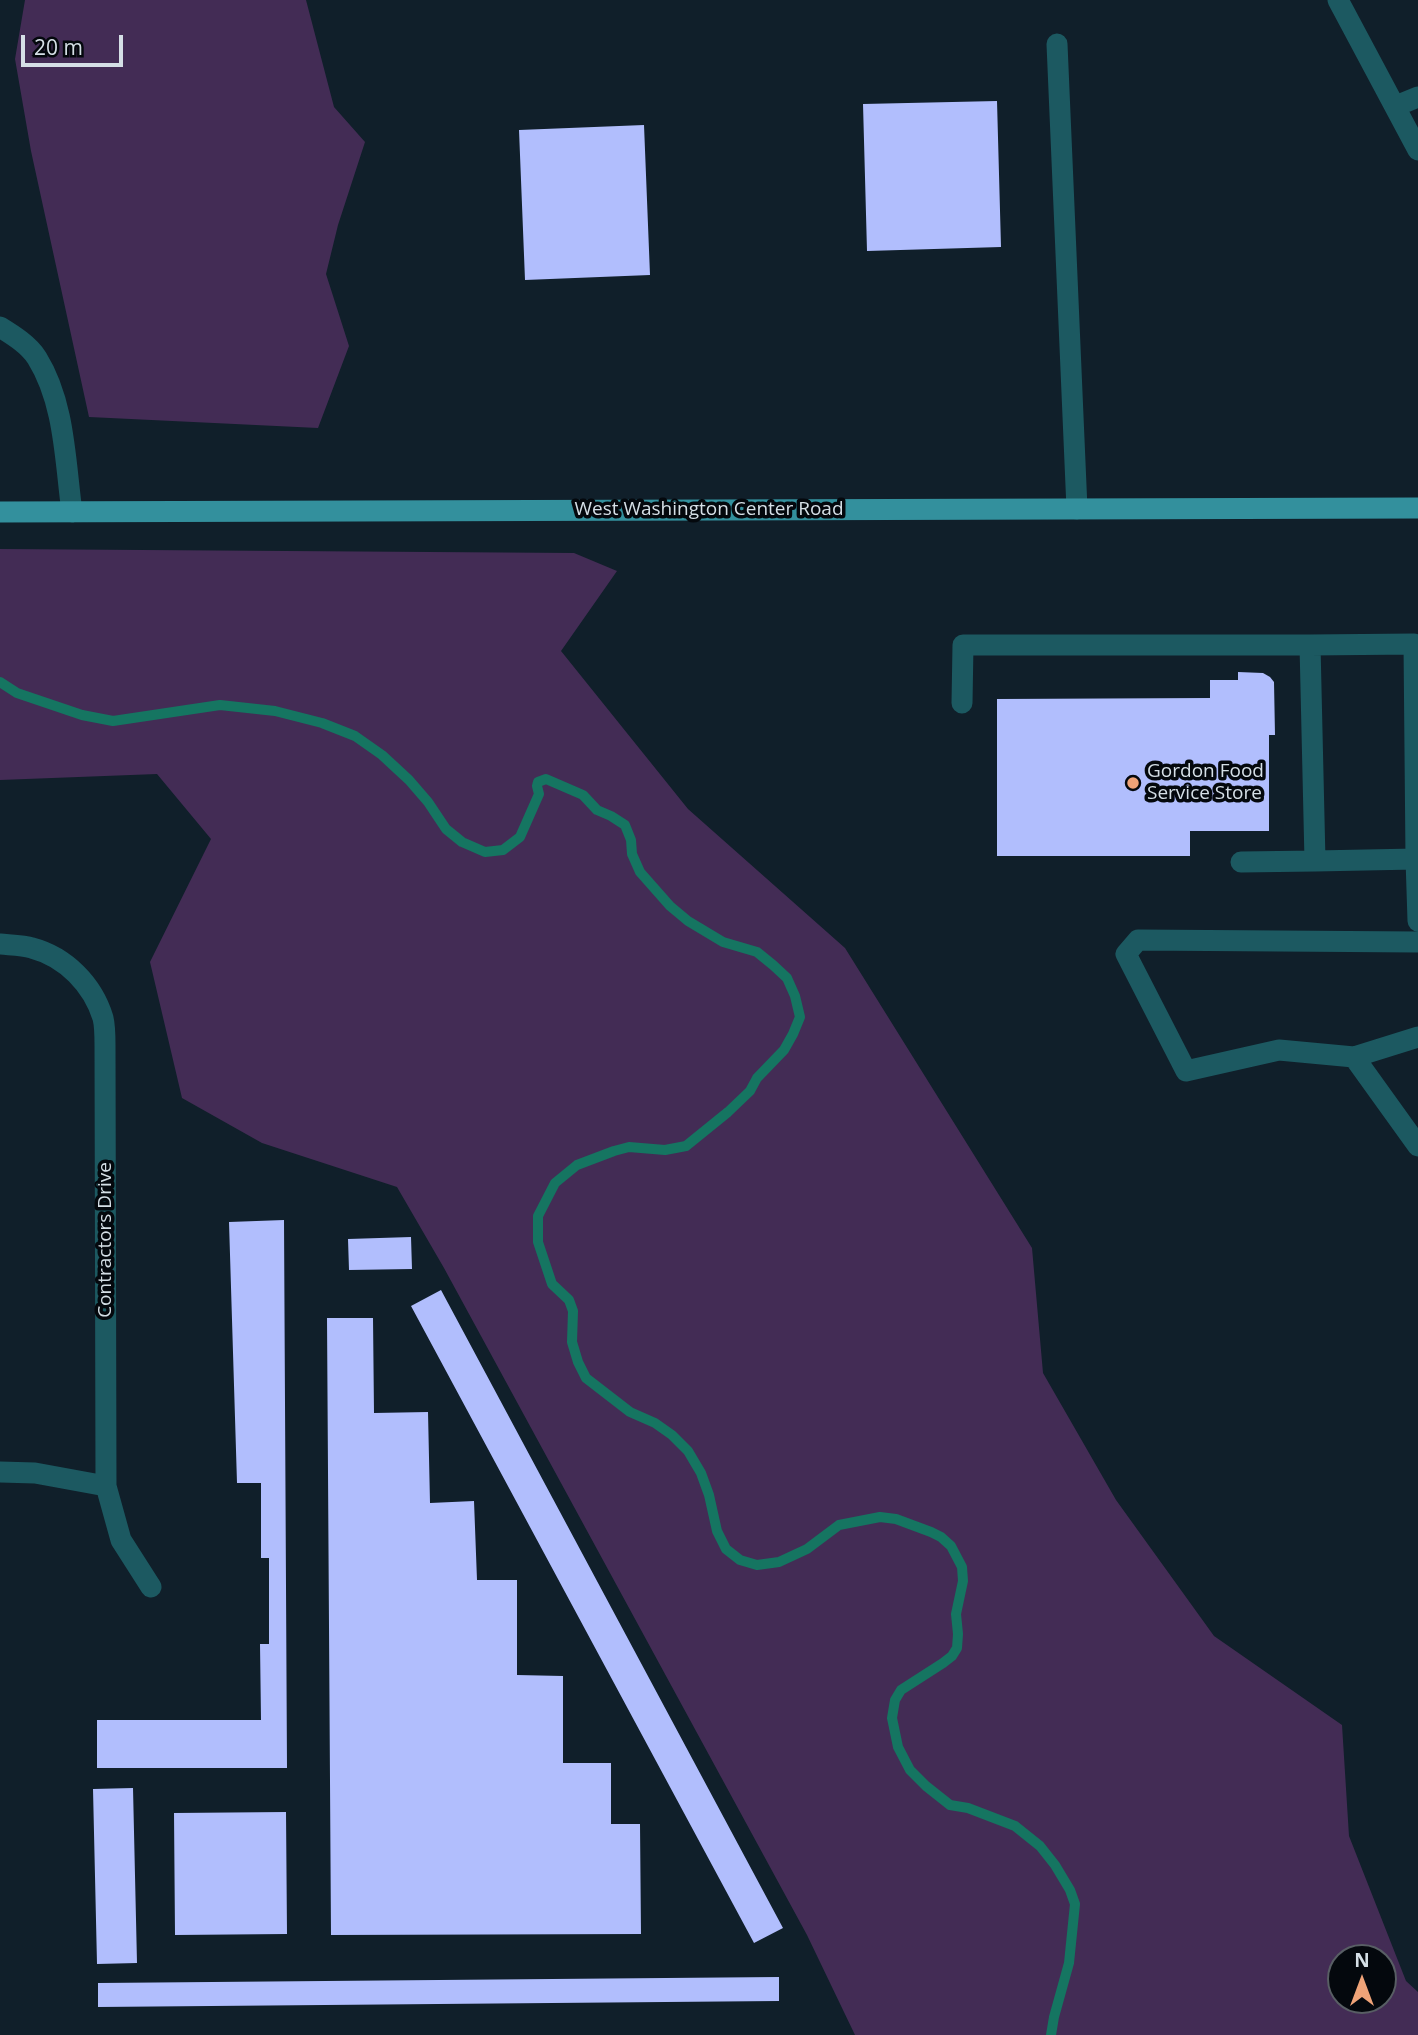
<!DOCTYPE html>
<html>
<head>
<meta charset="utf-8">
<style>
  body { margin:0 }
  #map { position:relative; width:1418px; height:2035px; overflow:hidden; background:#101f2a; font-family:"Open Sans",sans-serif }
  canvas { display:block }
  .north { position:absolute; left:1327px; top:1944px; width:70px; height:70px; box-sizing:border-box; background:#04080d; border:2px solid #585e64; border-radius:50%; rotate:0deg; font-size:19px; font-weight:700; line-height:28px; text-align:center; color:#d5dfe6 }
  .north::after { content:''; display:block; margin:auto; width:24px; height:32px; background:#efa378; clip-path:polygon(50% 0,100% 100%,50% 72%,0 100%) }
  .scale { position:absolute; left:21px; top:35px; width:102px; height:32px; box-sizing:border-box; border:4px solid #d5dfe6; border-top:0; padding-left:9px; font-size:21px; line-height:24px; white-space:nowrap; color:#d5dfe6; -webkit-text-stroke:5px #04080d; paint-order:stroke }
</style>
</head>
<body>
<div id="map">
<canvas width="1418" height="2035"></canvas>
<div class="north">N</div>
<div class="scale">20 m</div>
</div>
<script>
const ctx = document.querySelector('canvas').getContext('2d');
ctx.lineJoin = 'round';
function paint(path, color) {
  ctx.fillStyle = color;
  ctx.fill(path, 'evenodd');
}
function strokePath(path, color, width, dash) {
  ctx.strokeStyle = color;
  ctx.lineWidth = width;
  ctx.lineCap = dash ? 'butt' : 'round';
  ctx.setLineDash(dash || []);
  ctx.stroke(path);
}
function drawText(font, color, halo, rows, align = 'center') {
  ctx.font = font + ' "Open Sans",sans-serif';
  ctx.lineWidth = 7;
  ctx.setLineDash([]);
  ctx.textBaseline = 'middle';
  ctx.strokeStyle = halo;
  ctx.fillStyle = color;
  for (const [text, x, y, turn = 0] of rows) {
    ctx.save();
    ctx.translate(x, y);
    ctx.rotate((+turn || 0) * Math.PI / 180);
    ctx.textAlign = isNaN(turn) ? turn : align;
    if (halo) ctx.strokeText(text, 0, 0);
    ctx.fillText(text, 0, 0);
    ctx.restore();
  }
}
paint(new Path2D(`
  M 25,0 L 306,0 L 334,107 L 365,142 L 338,225 L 326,274 L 349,346 L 318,428 L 89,417 L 31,151 L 15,59 Z
  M 0,549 L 574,553 L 617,571 L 561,651 L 688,809 L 845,948 L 1032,1248 L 1043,1373 L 1116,1500 L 1214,1636 L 1342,1725 L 1349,1836 L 1406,1981 L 1418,1992 L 1418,2035 L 855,2035 L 807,1935 L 444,1268 L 397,1187 L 262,1143 L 182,1098 L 150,962 L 211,839 L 157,774 L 0,780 ZM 1383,1958 L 1383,2000 L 1341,2000 L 1341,1958 Z`), '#432c55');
strokePath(new Path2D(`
  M 0,682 L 17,693 L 82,715 L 113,721 L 220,705 L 275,711 L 322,723 L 355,736 L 382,755 L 409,780 L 428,802 L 446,829 L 462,842 L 485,852 L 503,850 L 520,837 L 539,794 L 537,786 L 538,782 L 546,779 L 583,795 L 597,810 L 611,816 L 625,825 L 631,840 L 632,854 L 640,872 L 670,906 L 688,921 L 723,942 L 757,952 L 773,965 L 787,978 L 795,996 L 800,1017 L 793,1034 L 784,1050 L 757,1078 L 750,1091 L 728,1112 L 686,1146 L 665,1150 L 629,1147 L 614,1151 L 577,1165 L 555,1183 L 538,1216 L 538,1242 L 552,1284 L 569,1300 L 573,1311 L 572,1342 L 578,1362 L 586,1378 L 630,1412 L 655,1423 L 672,1435 L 688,1451 L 701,1473 L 709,1495 L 717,1531 L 726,1549 L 740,1560 L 757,1565 L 779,1562 L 807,1549 L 839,1525 L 880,1517 L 896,1519 L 931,1532 L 941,1537 L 951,1546 L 962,1567 L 963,1581 L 956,1614 L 958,1634 L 957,1648 L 952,1656 L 943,1663 L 901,1690 L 895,1700 L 892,1718 L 898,1747 L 910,1770 L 926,1786 L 950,1805 L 968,1808 L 1015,1826 L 1040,1846 L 1055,1865 L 1070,1890 L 1075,1904 L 1069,1963 L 1054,2017 L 1051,2035`), '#157561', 10);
paint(new Path2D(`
  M 997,101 L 1001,247 L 867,251 L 863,104 Z
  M 644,125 L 650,275 L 525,280 L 519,130 Z
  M 1238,672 L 1263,673 L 1270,677 L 1274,682 L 1275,735 L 1269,735 L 1269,831 L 1190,831 L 1190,856 L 997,856 L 997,699 L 1210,698 L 1210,680 L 1238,680 Z
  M 284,1220 L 287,1768 L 97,1768 L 97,1720 L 261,1720 L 260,1644 L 269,1644 L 269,1558 L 261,1558 L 261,1483 L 237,1483 L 229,1222 Z
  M 411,1237 L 412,1269 L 349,1270 L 348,1239 Z
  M 441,1290 L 783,1928 L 754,1943 L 411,1306 Z
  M 327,1318 L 373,1318 L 374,1413 L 428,1412 L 430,1503 L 474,1501 L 477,1580 L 517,1580 L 517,1675 L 563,1676 L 563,1763 L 611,1763 L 611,1824 L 640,1824 L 641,1934 L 331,1935 Z
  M 133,1788 L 137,1963 L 97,1964 L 93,1789 Z
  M 286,1812 L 287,1934 L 175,1935 L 174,1813 Z
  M 779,1977 L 779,2001 L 98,2007 L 98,1983 Z`), '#b1befd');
strokePath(new Path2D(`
  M 1338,0 L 1418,150
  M 1057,44 L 1077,509
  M 1396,106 L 1418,97
  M 0,327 C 13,335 29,345 37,358 C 65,403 65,461 72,512
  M 1310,645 L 1315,861 L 1416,859 L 1418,921
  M 962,703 L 963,645 L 1310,645 L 1414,644 L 1416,859 L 1418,859
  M 1241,862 L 1315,861
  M 1418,942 L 1138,940 L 1126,954 L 1186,1071 L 1279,1050 L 1354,1057 L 1418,1037
  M 0,944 C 10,945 23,945 32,948 C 66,957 93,985 103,1018 C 105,1026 105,1036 105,1045 L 106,1486 L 121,1540 L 151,1587
  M 1354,1057 L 1418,1146
  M 0,1472 L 35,1473 L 106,1486`), '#1c5961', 21);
strokePath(new Path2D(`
  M 0,512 L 1418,508`), '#33909d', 21);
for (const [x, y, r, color] of [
  [1133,783,7,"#efa378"]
]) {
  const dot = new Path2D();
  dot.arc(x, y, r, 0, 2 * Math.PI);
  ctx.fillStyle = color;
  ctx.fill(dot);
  strokePath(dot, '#04080d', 2.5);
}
drawText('19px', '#d5dfe6', '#04080d', [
  ["West Washington Center Road",709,510],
  ["Contractors Drive",106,1240,-90]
]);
drawText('19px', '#d5dfe6', '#04080d', [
  ["Gordon Food",1147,772],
  ["Service Store",1147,794]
], 'left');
</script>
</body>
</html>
